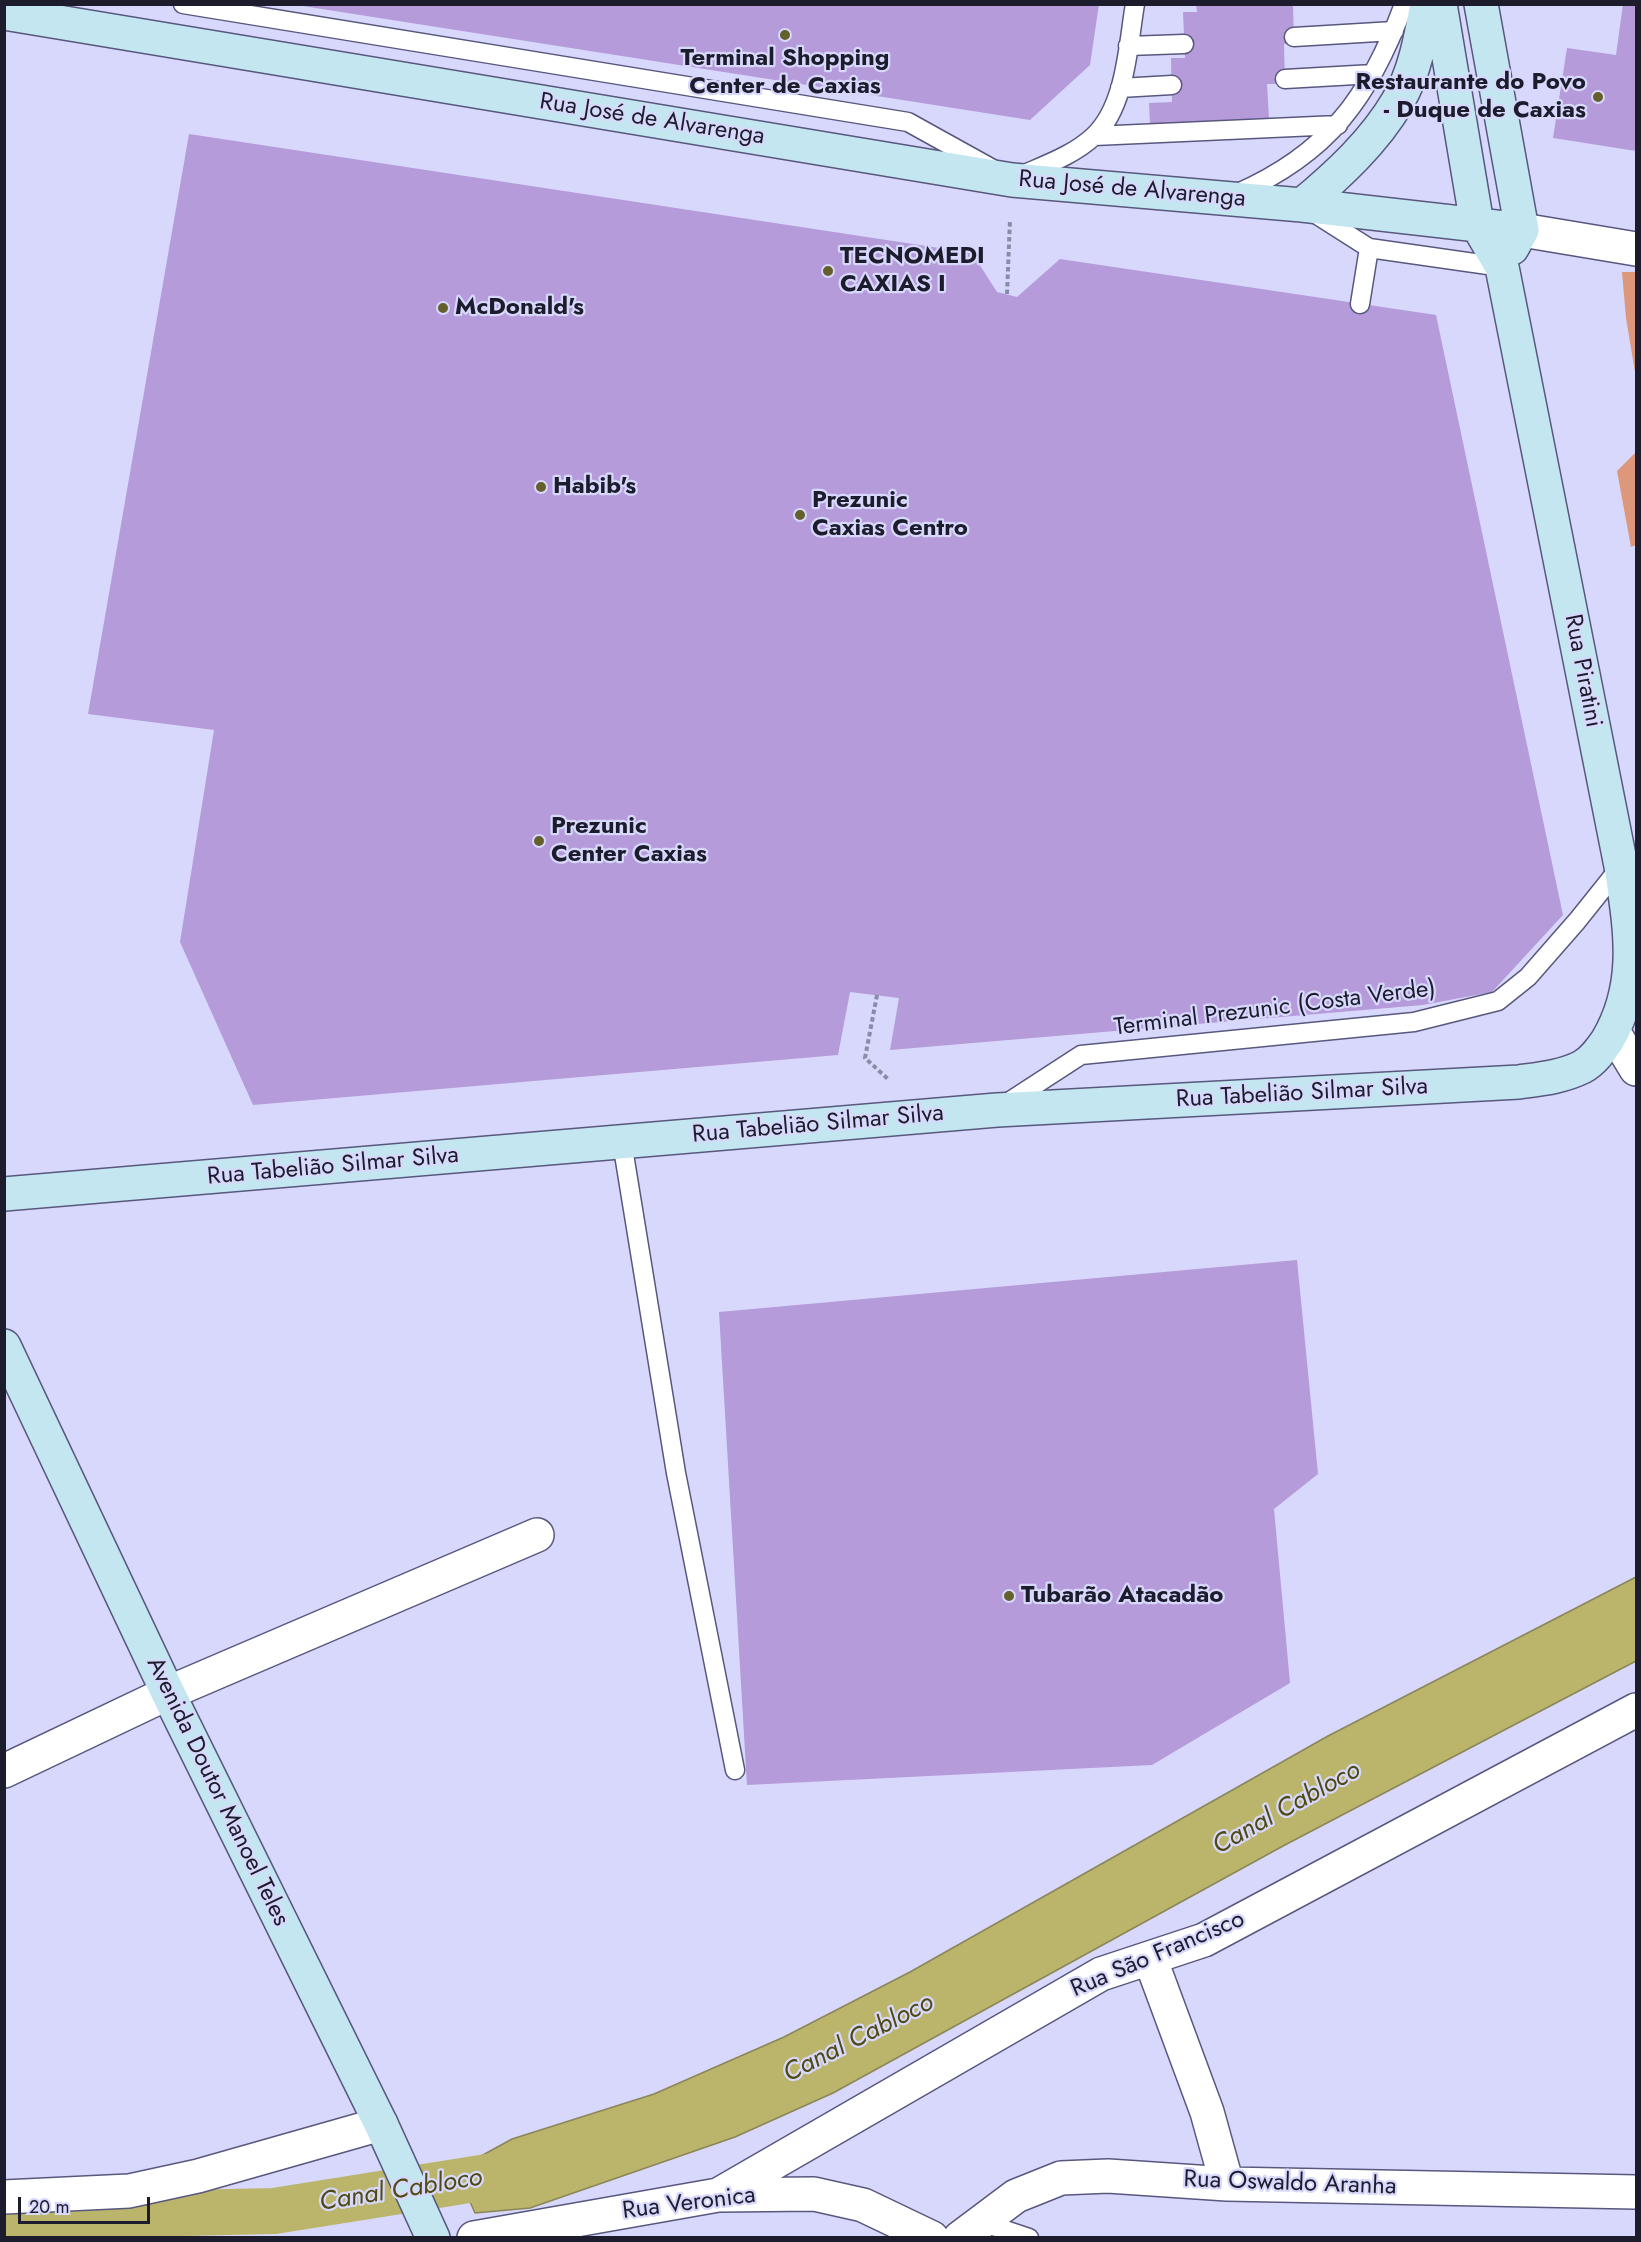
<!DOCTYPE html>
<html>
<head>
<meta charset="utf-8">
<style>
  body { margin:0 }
  #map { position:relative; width:1641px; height:2242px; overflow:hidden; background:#d7d8fc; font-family:Jost,sans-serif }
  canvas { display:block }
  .frame { position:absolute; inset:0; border:6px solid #1c1c2c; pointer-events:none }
  .scale { position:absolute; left:18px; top:2197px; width:132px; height:27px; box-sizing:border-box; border:3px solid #1c1c2c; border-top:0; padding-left:8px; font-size:18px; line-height:21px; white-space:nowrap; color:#1c1c2c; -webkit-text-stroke:4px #d7d8fc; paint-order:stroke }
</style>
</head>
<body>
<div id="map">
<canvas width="1641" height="2242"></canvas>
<div class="frame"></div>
<div class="scale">20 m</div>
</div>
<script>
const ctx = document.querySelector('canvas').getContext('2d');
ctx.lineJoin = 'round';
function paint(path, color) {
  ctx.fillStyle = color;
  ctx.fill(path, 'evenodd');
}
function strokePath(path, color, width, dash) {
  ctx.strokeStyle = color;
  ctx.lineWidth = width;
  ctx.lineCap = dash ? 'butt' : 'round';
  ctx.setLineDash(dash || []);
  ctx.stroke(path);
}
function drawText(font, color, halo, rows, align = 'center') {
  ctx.font = font + ' Jost,sans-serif';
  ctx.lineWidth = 4.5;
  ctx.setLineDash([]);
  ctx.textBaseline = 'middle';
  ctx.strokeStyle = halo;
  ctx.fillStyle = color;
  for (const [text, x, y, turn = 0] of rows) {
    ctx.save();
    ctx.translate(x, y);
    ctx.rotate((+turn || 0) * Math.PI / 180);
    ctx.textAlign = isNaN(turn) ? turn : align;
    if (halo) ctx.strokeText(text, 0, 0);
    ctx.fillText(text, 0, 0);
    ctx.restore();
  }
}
paint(new Path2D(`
  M 1622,272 L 1636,272 L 1636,378 L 1626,318 Z
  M 1636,452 L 1636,545 L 1631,547 L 1617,471 Z`), '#dd977a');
const water = new Path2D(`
  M 1636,1577 L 1636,1661 L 1283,1846 L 833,2093 L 735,2137 L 530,2208 L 475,2213 L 467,2195 L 461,2167 L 512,2139 L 654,2094 L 784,2037 L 910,1972 L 1328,1736 Z`);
paint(water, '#bbb46b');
strokePath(water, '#8b8658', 1.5);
strokePath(new Path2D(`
  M 4,2217 L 274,2211 L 525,2171`), '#bbb46b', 46);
paint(new Path2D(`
  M 290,4 L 1099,4 L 1090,65 L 1030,120 Z
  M 1196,4 L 1293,4 L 1294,44 L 1284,44 L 1285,84 L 1267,84 L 1269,118 L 1150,124 L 1149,103 L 1172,102 L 1171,58 L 1185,58 L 1183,12 L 1197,12 Z
  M 1623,4 L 1636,4 L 1636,151 L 1553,138 L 1567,48 L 1616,55 Z
  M 189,134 L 972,253 L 997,292 L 1017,297 L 1060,259 L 1436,315 L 1563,915 L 1492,992 L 1423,1005 L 890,1050 L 899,998 L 850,992 L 838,1055 L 253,1105 L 180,942 L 214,730 L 88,714 Z
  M 1297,1260 L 1318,1474 L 1274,1509 L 1290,1683 L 1152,1765 L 747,1785 L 719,1312 Z`), '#b59bda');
const lane = new Path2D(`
  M 183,4 L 908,122 L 991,168
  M 1294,37 L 1394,31
  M 1128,46 L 1184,44
  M 1285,79 L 1373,74
  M 1120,88 L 1172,85
  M 1094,136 L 1338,125
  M 1020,176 C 1045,165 1074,155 1094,136 C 1126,106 1128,45 1135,4
  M 1236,194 C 1328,154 1370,97 1404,4
  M 1314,213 L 1369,248 L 1502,267
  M 1360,304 L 1369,248
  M 1004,1105 L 1081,1055 L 1414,1022 L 1498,1001 L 1528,977 L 1577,921 L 1621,866
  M 622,1142 L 676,1473 L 735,1770
  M 981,2222 L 1029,2238`);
const street = new Path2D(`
  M 1522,230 L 1636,249
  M 1613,1031 L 1636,1069
  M 4,1771 L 168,1693 L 537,1535
  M 1150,1958 L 1207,2112 L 1227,2184
  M 718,2195 L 1101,1974 L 1204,1940 L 1636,1710
  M 4,2197 L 129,2191 L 198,2176 L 381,2124
  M 474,2238 L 718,2195 L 814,2194 L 863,2205 L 932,2238
  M 960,2238 L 1016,2196 L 1061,2178 L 1108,2176 L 1227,2184 L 1636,2192`);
const secondary = new Path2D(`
  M 1481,4 L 1522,230 L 1512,248
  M 4,13 L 1012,180 L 1302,205 L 1522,230
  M 1302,205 C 1338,175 1374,142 1398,101 C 1415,72 1421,37 1427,4
  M 4,1194 L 997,1110 L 1519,1082 C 1540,1079 1562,1077 1582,1067 C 1593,1061 1600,1051 1607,1041 C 1641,984 1630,928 1621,866 L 1502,267 L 1477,224 L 1440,4
  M 4,1346 L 168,1693 L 381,2124 L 433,2238`);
strokePath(lane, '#58587e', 21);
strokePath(street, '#58587e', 36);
strokePath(secondary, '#58587e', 36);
strokePath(new Path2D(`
  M 1007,294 L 1010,220
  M 877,995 L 865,1058 L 888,1079`), '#8a8ba7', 4, [4.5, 3]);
strokePath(lane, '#fff', 18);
strokePath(street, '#fff', 33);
strokePath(secondary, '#c4e6f1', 33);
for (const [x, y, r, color] of [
  [785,35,6,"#645f2b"],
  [1598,97,6,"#645f2b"],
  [828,271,6,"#645f2b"],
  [443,308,6,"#645f2b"],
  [541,487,6,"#645f2b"],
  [800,515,6,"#645f2b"],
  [539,841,6,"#645f2b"],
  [1009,1596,6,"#645f2b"]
]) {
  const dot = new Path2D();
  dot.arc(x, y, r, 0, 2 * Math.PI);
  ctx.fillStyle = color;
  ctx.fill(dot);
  strokePath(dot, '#d7d8fc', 2);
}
drawText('bold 24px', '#1c1c2c', '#d7d8fc', [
  ["Terminal Shopping",785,59,"center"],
  ["Center de Caxias",785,87,"center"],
  ["Restaurante do Povo",1586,83,"right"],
  ["- Duque de Caxias",1586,111,"right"],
  ["TECNOMEDI",840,257],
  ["CAXIAS I",840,285],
  ["McDonald's",455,308],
  ["Habib's",553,487],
  ["Prezunic",812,501],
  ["Caxias Centro",812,529],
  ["Prezunic",551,827],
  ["Center Caxias",551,855],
  ["Tubarão Atacadão",1021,1596]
], 'left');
drawText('24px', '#1c1c2c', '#d7d8fc', [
  ["Rua José de Alvarenga",652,120,9],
  ["Rua José de Alvarenga",1132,190,5],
  ["Rua Piratini",1582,671,79],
  ["Terminal Prezunic (Costa Verde)",1275,1009,-7],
  ["Rua Tabelião Silmar Silva",1302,1094,-3],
  ["Rua Tabelião Silmar Silva",818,1125,-5],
  ["Rua Tabelião Silmar Silva",333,1167,-5],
  ["Avenida Doutor Manoel Teles",217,1792,64],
  ["Rua São Francisco",1158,1955,-23],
  ["Rua Oswaldo Aranha",1290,2184,2],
  ["Rua Veronica",689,2204,-7]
]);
drawText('italic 26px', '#4f4a11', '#d7d8fc', [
  ["Canal Cabloco",1287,1809,-29],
  ["Canal Cabloco",859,2039,-27],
  ["Canal Cabloco",401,2191,-9]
]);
</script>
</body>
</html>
